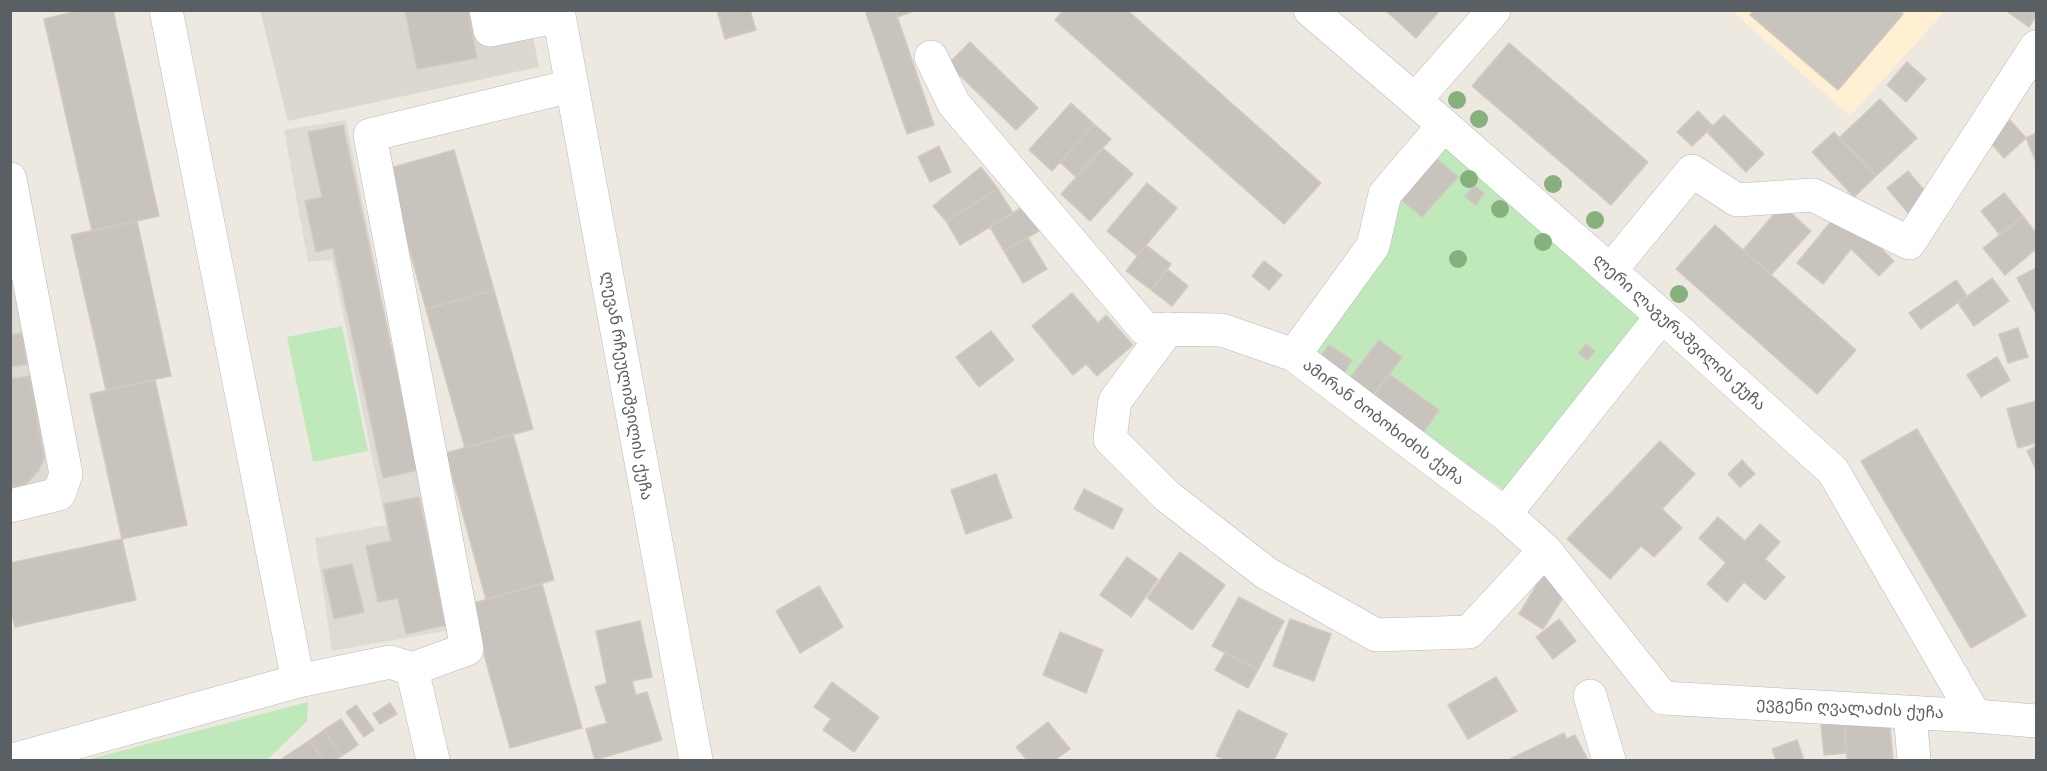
<!DOCTYPE html>
<html>
<head>
<meta charset="utf-8">
<style>
  body { margin:0 }
  #map { position:relative; width:2047px; height:771px; overflow:hidden; background:#eee9e0; font-family:"DM Sans",sans-serif }
  canvas { display:block }
  .frame { position:absolute; inset:0; border:12px solid #595f63; pointer-events:none }
</style>
</head>
<body>
<div id="map">
<canvas width="2047" height="771"></canvas>
<div class="frame"></div>
</div>
<script>
const ctx = document.querySelector('canvas').getContext('2d');
ctx.lineJoin = 'round';
function paint(path, color) {
  ctx.fillStyle = color;
  ctx.fill(path, 'evenodd');
}
function strokePath(path, color, width, dash) {
  ctx.strokeStyle = color;
  ctx.lineWidth = width;
  ctx.lineCap = dash ? 'butt' : 'round';
  ctx.setLineDash(dash || []);
  ctx.stroke(path);
}
function drawText(font, color, halo, rows, align = 'center') {
  ctx.font = font + ' "DM Sans","Noto Sans Georgian",sans-serif';
  ctx.lineWidth = 4.5;
  ctx.setLineDash([]);
  ctx.textBaseline = 'middle';
  ctx.strokeStyle = halo;
  ctx.fillStyle = color;
  for (const [text, x, y, turn = 0] of rows) {
    ctx.save();
    ctx.translate(x, y);
    ctx.rotate((+turn || 0) * Math.PI / 180);
    ctx.textAlign = isNaN(turn) ? turn : align;
    if (halo) ctx.strokeText(text, 0, 0);
    ctx.fillText(text, 0, 0);
    ctx.restore();
  }
}
paint(new Path2D(`
  M 1732,11 L 1945,11 L 1850,116 Z`), '#fff0d4');
paint(new Path2D(`
  M 346,120 L 450,630 L 332,651 L 315,538 L 386,525 L 332,260 L 308,262 L 284,130 Z
  M 10,229 L 55,459 L 43,484 L 10,492 Z`), '#dedbd5');
paint(new Path2D(`
  M 260,11 L 528,11 L 539,67 L 288,121 Z`), '#ddd8cf');
paint(new Path2D(`
  M 1445,146 L 1646,323 L 1511,495 L 1422,434 L 1389,374 L 1402,357 L 1379,340 L 1348,382 L 1311,351 L 1391,244 L 1392,203 Z
  M 342,326 L 368,451 L 313,462 L 287,337 Z
  M 308,702 L 307,721 L 267,760 L 86,760 Z`), '#bfe9ba');
const building = new Path2D(`
  M 81,10 L 113,10 L 159,216 L 92,231 L 44,19 Z
  M 405,10 L 468,10 L 477,58 L 417,69 Z
  M 717,10 L 750,10 L 756,30 L 725,39 Z
  M 873,10 L 895,10 L 934,125 L 907,134 L 866,13 Z
  M 895,10 L 916,10 L 897,17 Z
  M 1064,10 L 1127,10 L 1321,183 L 1284,224 L 1055,20 Z
  M 1385,10 L 1440,10 L 1416,38 Z
  M 1754,10 L 1899,10 L 1903,14 L 1838,90 L 1750,15 Z
  M 2005,10 L 2036,10 L 2036,16 L 2029,27 Z
  M 970,42 L 1038,108 L 1016,130 L 948,64 Z
  M 1509,43 L 1648,162 L 1611,205 L 1472,86 Z
  M 1907,62 L 1926,79 L 1906,102 L 1887,85 Z
  M 1880,99 L 1917,138 L 1876,176 L 1839,138 Z
  M 1071,103 L 1094,124 L 1052,171 L 1029,150 Z
  M 1698,111 L 1713,126 L 1692,146 L 1677,132 Z
  M 1724,115 L 1764,154 L 1746,172 L 1707,132 Z
  M 2010,120 L 2026,138 L 2004,158 L 1988,140 Z
  M 1094,124 L 1111,139 L 1076,177 L 1060,162 Z
  M 343,125 L 418,470 L 383,478 L 333,248 L 316,252 L 305,201 L 322,197 L 308,132 Z
  M 1834,132 L 1876,176 L 1854,197 L 1812,152 Z
  M 2036,133 L 2036,162 L 2026,138 Z
  M 939,146 L 951,172 L 930,182 L 918,157 Z
  M 1103,148 L 1133,174 L 1090,221 L 1061,194 Z
  M 454,150 L 494,290 L 426,309 L 387,169 Z
  M 1436,158 L 1458,177 L 1422,217 L 1400,199 Z
  M 981,167 L 998,189 L 946,221 L 933,206 Z
  M 1908,171 L 1929,196 L 1908,213 L 1887,188 Z
  M 1147,183 L 1177,208 L 1137,256 L 1107,231 Z
  M 1474,185 L 1484,193 L 1476,205 L 1465,197 Z
  M 998,189 L 1013,213 L 960,245 L 946,221 Z
  M 2004,193 L 2023,216 L 2000,235 L 1981,211 Z
  M 1031,202 L 1046,227 L 1004,251 L 990,227 Z
  M 1782,205 L 1811,231 L 1771,275 L 1743,250 Z
  M 2023,216 L 2036,233 L 2036,249 L 2005,275 L 1983,248 Z
  M 1833,219 L 1852,220 L 1894,261 L 1879,276 L 1851,249 L 1823,284 L 1797,263 Z
  M 137,221 L 171,376 L 106,390 L 71,235 Z
  M 1715,225 L 1856,350 L 1817,394 L 1676,269 Z
  M 1028,238 L 1047,269 L 1023,283 L 1004,251 Z
  M 1146,245 L 1171,264 L 1151,290 L 1126,271 Z
  M 1264,261 L 1282,275 L 1269,290 L 1252,276 Z
  M 2036,268 L 2036,311 L 2035,312 L 2017,278 Z
  M 1167,269 L 1188,286 L 1172,306 L 1151,290 Z
  M 1992,278 L 2009,301 L 1974,326 L 1958,303 Z
  M 1956,280 L 1967,296 L 1921,329 L 1909,313 Z
  M 494,290 L 533,429 L 465,448 L 426,309 Z
  M 1072,293 L 1098,323 L 1106,315 L 1133,345 L 1097,376 L 1086,364 L 1073,375 L 1032,326 Z
  M 2018,328 L 2028,357 L 2008,363 L 1999,334 Z
  M 991,331 L 1014,360 L 979,387 L 956,357 Z
  M 22,333 L 27,364 L 10,367 L 10,335 Z
  M 1379,340 L 1402,357 L 1370,400 L 1346,383 Z
  M 1586,344 L 1595,351 L 1587,360 L 1578,353 Z
  M 1329,345 L 1352,360 L 1344,373 L 1320,357 Z
  M 1997,357 L 2010,380 L 1981,397 L 1967,375 Z
  M 1389,374 L 1439,410 L 1422,434 L 1372,398 Z
  M 30,376 L 44,458 L 39,470 L 25,485 L 10,487 L 10,379 Z
  M 155,380 L 187,525 L 122,539 L 90,394 Z
  M 2036,401 L 2036,443 L 2018,448 L 2007,409 Z
  M 1917,429 L 2026,616 L 1971,648 L 1861,461 Z
  M 513,434 L 554,580 L 486,599 L 446,453 Z
  M 1660,441 L 1695,474 L 1662,509 L 1682,528 L 1654,557 L 1641,546 L 1610,579 L 1567,539 Z
  M 2036,446 L 2036,470 L 2027,451 Z
  M 1742,460 L 1755,474 L 1740,487 L 1728,474 Z
  M 996,474 L 1012,518 L 966,534 L 951,490 Z
  M 1084,489 L 1123,509 L 1113,529 L 1074,509 Z
  M 419,497 L 446,625 L 406,634 L 398,598 L 378,602 L 366,546 L 391,541 L 384,504 Z
  M 1718,517 L 1745,541 L 1760,524 L 1780,542 L 1765,559 L 1785,577 L 1765,600 L 1744,582 L 1727,602 L 1707,584 L 1726,563 L 1699,538 Z
  M 122,539 L 136,600 L 15,627 L 10,605 L 10,563 Z
  M 1180,552 L 1225,585 L 1192,630 L 1147,598 Z
  M 1127,557 L 1158,579 L 1131,617 L 1100,595 Z
  M 352,564 L 364,612 L 334,619 L 323,570 Z
  M 1544,573 L 1569,588 L 1543,629 L 1519,614 Z
  M 542,584 L 582,728 L 510,748 L 470,604 Z
  M 819,586 L 843,627 L 800,653 L 776,611 Z
  M 1239,597 L 1284,621 L 1258,670 L 1212,646 Z
  M 1290,619 L 1331,634 L 1314,681 L 1273,666 Z
  M 1559,619 L 1576,641 L 1553,659 L 1536,637 Z
  M 640,621 L 652,677 L 632,681 L 636,695 L 647,692 L 662,740 L 595,760 L 586,729 L 607,723 L 595,687 L 607,683 L 596,631 Z
  M 1060,632 L 1103,650 L 1086,693 L 1043,675 Z
  M 1225,653 L 1258,670 L 1248,688 L 1215,670 Z
  M 1496,677 L 1517,711 L 1468,739 L 1448,705 Z
  M 832,682 L 879,717 L 854,752 L 823,730 L 831,719 L 814,707 Z
  M 390,703 L 397,714 L 380,724 L 373,714 Z
  M 356,705 L 374,730 L 364,737 L 346,712 Z
  M 1238,710 L 1287,734 L 1274,760 L 1226,760 L 1216,756 Z
  M 341,719 L 358,745 L 342,756 L 324,730 Z
  M 1048,722 L 1070,749 L 1055,760 L 1027,760 L 1016,747 Z
  M 1844,722 L 1847,753 L 1824,755 L 1821,725 Z
  M 1844,722 L 1890,726 L 1893,760 L 1847,760 Z
  M 324,730 L 342,756 L 335,760 L 323,760 L 310,740 Z
  M 1564,733 L 1567,739 L 1575,735 L 1588,760 L 1508,760 Z
  M 310,740 L 323,760 L 280,760 Z
  M 1797,740 L 1804,760 L 1776,760 L 1772,749 Z`);
paint(building, '#c8c4bd');
strokePath(building, '#d3cabe', 1.5);
const minor = new Path2D(`
  M 166,10 L 298,681 L 390,662 L 412,669 L 433,760
  M 486,10 L 490,30 L 559,16
  M 558,10 L 696,760
  M 1310,10 L 1415,100 L 1662,316 L 1833,471 L 1975,716
  M 931,57 L 954,104 L 1145,329 L 1222,330 L 1294,355 L 1505,514 L 1545,550 L 1663,698 L 1975,716 L 2036,721
  M 1415,100 L 1494,10
  M 10,179 L 66,474 L 59,494 L 10,506
  M 1610,271 L 1692,171 L 1737,200 L 1813,195 L 1909,243 L 2036,47
  M 1168,329 L 1115,401 L 1110,439 L 1167,496 L 1266,573 L 1376,635 L 1469,632 L 1545,550
  M 1294,355 L 1373,246 L 1385,194 L 1444,125
  M 1505,514 L 1662,316
  M 412,669 L 467,649 L 370,135 L 571,86
  M 1590,696 L 1609,760
  M 1910,713 L 1914,760
  M 13,760 L 298,681`);
strokePath(minor, '#b4b8bd', 34);
strokePath(minor, '#fff', 33);
ctx.fillStyle = '#86b07c';
for (const [x, y] of [
  [1457,100],
  [1479,119],
  [1469,179],
  [1553,184],
  [1500,209],
  [1595,220],
  [1543,242],
  [1458,259],
  [1679,294]
]) {
  ctx.beginPath();
  ctx.arc(x, y, 9, 0, 2 * Math.PI);
  ctx.fill();
}
drawText('16px', '#595f63', '#fff', [
  ["ლერი ლაგურაშვილის ქუჩა",1679,333,42],
  ["ლევან რჩეულიშვილის ქუჩა",626,386,80],
  ["ამირან ბობოხიძის ქუჩა",1383,423,37],
  ["ევგენი ღვალაძის ქუჩა",1850,709,3]
]);
</script>
</body>
</html>
